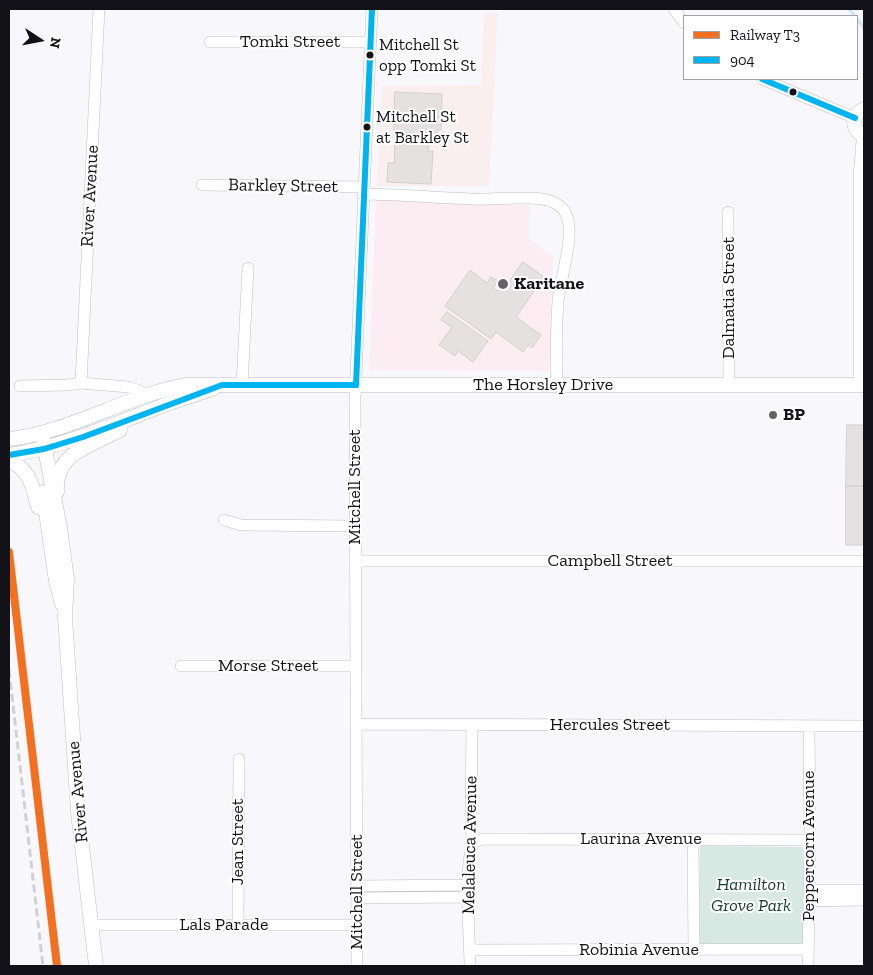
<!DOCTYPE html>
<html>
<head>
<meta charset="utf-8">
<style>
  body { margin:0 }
  #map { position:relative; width:873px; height:975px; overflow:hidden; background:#f8f7fb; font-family:"Zilla Slab",serif }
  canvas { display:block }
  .frame { position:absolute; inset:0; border:10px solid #141219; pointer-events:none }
  .legend { position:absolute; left:683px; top:15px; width:175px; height:65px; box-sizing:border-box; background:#fff; border:1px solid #a1a0a3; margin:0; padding:6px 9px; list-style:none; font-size:15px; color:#141219 }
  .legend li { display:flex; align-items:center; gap:10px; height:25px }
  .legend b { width:25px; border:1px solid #a1a0a3 }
  .north { position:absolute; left:15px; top:15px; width:50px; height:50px; -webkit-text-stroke:4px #fff; paint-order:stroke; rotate:101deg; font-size:14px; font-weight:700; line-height:20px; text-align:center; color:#141219 }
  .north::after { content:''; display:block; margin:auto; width:18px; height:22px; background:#141219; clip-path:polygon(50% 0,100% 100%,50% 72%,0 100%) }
</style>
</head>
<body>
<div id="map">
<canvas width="873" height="975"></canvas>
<div class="frame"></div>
<ul class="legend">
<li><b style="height:6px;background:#f37021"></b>Railway T3</li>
<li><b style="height:6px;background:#00b5ef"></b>904</li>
</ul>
<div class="north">N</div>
</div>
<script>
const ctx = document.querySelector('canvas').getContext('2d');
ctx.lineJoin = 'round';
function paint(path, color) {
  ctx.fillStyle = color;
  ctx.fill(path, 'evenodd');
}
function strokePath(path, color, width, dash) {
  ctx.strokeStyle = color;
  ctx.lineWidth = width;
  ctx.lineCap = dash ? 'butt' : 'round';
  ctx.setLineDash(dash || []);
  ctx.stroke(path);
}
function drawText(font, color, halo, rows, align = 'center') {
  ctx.font = font + ' "Zilla Slab",serif';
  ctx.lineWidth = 4;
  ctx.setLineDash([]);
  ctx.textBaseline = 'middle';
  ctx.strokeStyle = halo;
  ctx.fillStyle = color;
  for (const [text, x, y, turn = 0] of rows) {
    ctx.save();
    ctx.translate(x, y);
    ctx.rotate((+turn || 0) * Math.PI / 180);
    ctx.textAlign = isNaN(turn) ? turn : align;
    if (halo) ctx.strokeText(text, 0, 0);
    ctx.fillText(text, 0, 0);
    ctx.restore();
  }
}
paint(new Path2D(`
  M 498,13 L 489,186 L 377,186 L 382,86 L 481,85 L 484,14 Z`), '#faeeee');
paint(new Path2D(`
  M 376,200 L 429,200 L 470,204 L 530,205 L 529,239 L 553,257 L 549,371 L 369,370 Z`), '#fcedf2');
paint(new Path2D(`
  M 700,846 L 803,847 L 804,946 L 699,944 Z`), '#d8e8e2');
strokePath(new Path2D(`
  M 849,9 L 855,16
  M 857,19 L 864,28`), '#cbe5fd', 3);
const building = new Path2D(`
  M 395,92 L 442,94 L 441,130 L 437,130 L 437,135 L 434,135 L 434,136 L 394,135 Z
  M 395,141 L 429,143 L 428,151 L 433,151 L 431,184 L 387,182 L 388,163 L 394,163 Z
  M 523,262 L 544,277 L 516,317 L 541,335 L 532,348 L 528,345 L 523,352 L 496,332 L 491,339 L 445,306 L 470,270 L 487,283 L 491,277 L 498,281 L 493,288 L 497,291 L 500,288 L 503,290 Z
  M 447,312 L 488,341 L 473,362 L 458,351 L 455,356 L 439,345 L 452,327 L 441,320 Z
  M 847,425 L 864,425 L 864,486 L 846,486 Z
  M 846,486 L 864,486 L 864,545 L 846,545 Z`);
paint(building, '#e4e1e0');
strokePath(building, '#d3d0cf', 1);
const minor = new Path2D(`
  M 674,9 L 684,23
  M 210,42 L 370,42
  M 762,79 L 855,118
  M 202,185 L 364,187
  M 363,194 C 399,194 434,198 470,199 C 494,200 519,196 542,199 C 550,200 560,204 565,212 C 577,231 560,279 558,301 C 556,329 556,357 557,385
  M 728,212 L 729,384
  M 81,383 L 99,9
  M 242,385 L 248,268
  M 20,386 L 68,385 L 81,383 L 129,387 L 147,394
  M 224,520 L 241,525 L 356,526
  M 356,561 L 864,561
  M 181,666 L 356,666
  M 356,724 L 864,726
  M 693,839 L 694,950
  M 474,842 L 483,839 L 810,840
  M 357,886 L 468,885
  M 809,890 L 864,890
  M 357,898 L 468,897
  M 808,901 L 864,900
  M 92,925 L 357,925
  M 238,925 L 239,759
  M 470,950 L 808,949
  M 357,966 L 355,398 L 372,9
  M 470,966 C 470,940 463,862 474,842 L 471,829 L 472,724
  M 808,966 L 810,840 L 809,726`);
const major = new Path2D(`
  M 864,109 C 851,115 851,130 864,136
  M 861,385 L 861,170 L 864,136
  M 42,433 L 60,528 L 67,579 L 65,617 L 78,812 L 96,966
  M 9,439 C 71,432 125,396 186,385 L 864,385
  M 9,455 C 58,448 102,429 149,411 C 170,402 193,396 214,388
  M 9,460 C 31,471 32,485 38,507
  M 43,492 L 56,581 L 62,604
  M 57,492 C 54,452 92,446 120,430`);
strokePath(minor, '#bfbec3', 12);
strokePath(major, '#bfbec3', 15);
strokePath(minor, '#fefefe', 11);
strokePath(major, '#fefefe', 14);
strokePath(new Path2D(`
  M 9,670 L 43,966`), '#d1d1d2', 3, [8, 4]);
strokePath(new Path2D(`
  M 762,79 L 855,118
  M 356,385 L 372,9
  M 9,455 L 44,449 L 83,437 L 222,385 L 356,385`), '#00b5ef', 6);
strokePath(new Path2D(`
  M 9,552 L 57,966`), '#f37021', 8);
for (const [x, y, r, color] of [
  [370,55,4.5,"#141219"],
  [793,92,4.5,"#141219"],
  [367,127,4.5,"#141219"],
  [503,284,6,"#646268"],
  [773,415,5,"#646268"]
]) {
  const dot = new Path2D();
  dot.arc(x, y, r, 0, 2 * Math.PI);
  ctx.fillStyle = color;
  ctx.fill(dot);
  strokePath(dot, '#fff', 2);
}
drawText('17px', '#141219', '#fff', [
  ["Mitchell St",379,45],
  ["opp Tomki St",379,66],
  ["Mitchell St",376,117],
  ["at Barkley St",376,138]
], 'left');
drawText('18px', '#141219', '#fff', [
  ["Tomki Street",290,42],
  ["Barkley Street",283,186,1],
  ["River Avenue",90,196,-87],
  ["Dalmatia Street",729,298,-90],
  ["The Horsley Drive",543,385],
  ["Mitchell Street",355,487,-90],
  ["Campbell Street",610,561],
  ["Morse Street",268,666],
  ["Hercules Street",610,725],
  ["River Avenue",78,792,-95],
  ["Laurina Avenue",641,839],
  ["Jean Street",238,842,-90],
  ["Melaleuca Avenue",470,845,-89],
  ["Peppercorn Avenue",809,846,-90],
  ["Mitchell Street",357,892,-90],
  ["Lals Parade",224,925],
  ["Robinia Avenue",639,950]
]);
drawText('bold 18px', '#141219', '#fff', [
  ["Karitane",514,284],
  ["BP",783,415]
], 'left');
drawText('italic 18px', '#133b2b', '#fff', [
  ["Hamilton",751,885],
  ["Grove Park",751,906]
]);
</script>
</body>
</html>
